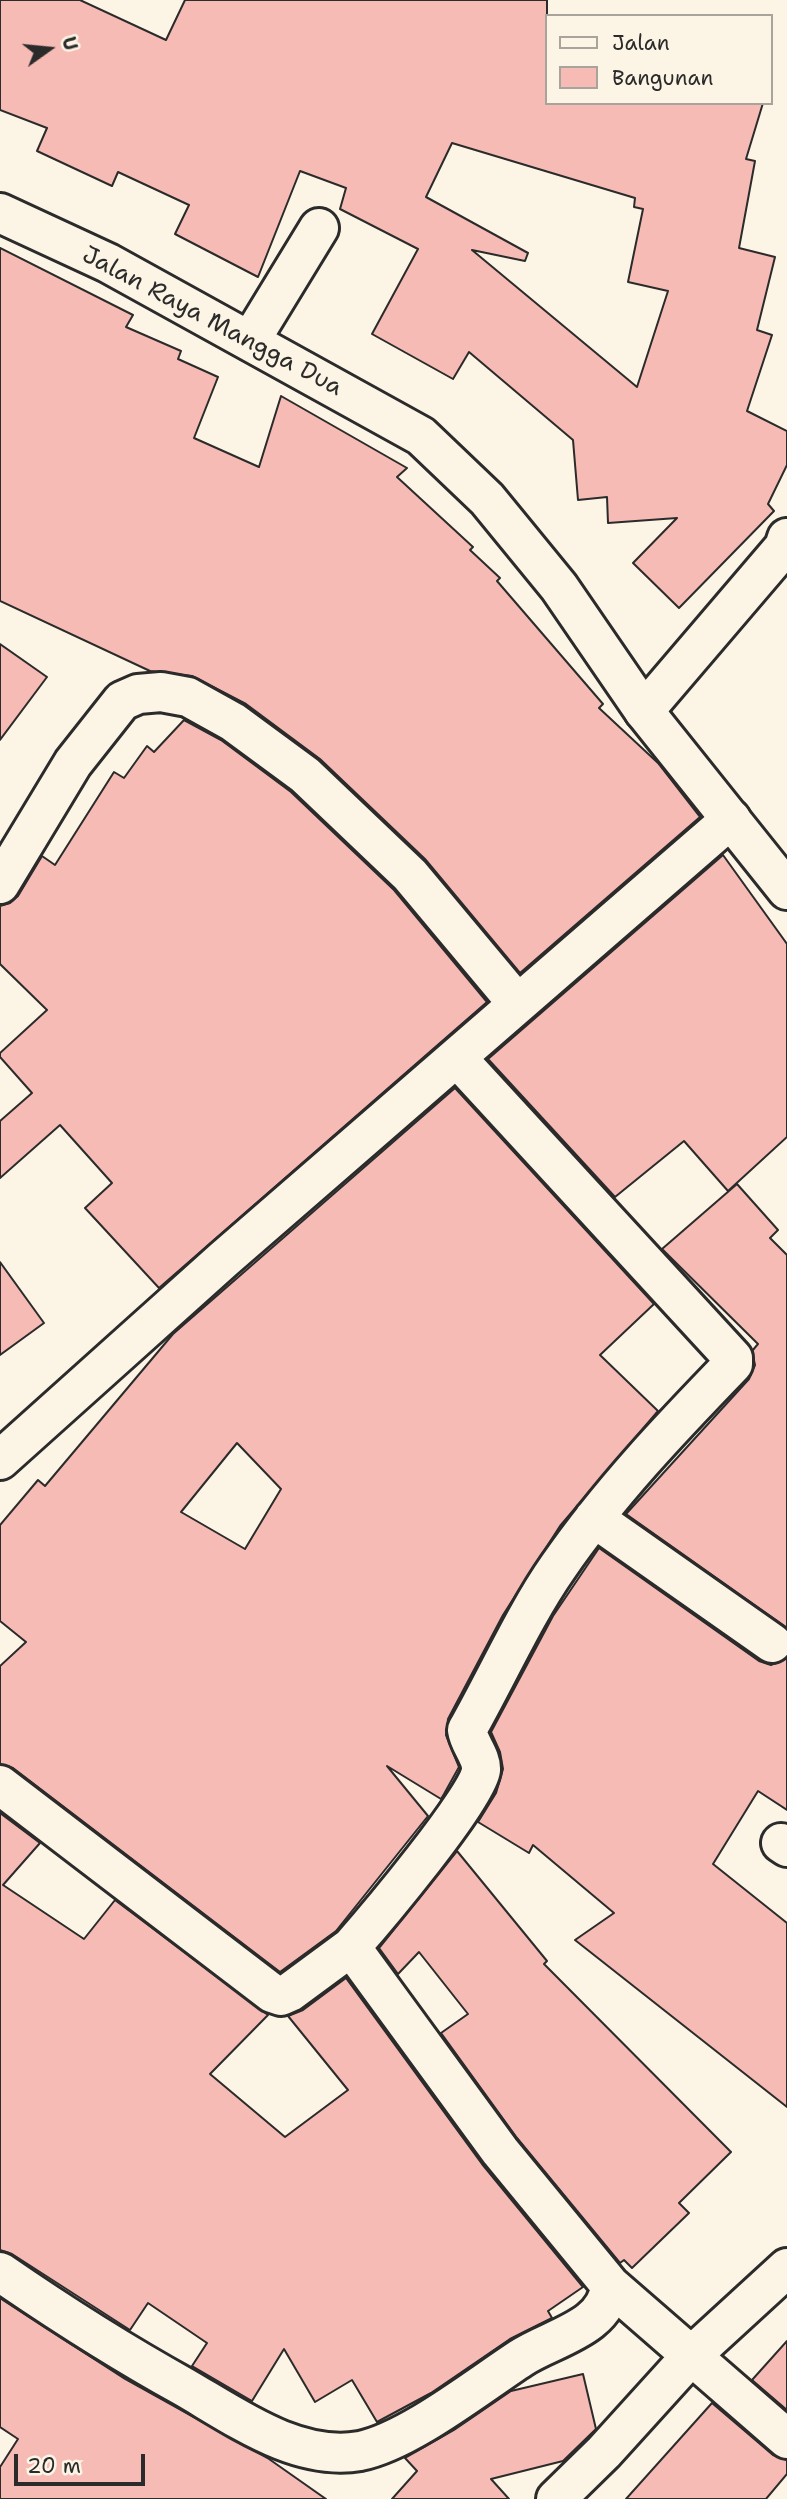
<!DOCTYPE html>
<html>
<head>
<meta charset="utf-8">
<style>
  body { margin:0 }
  #map { position:relative; width:787px; height:2499px; overflow:hidden; background:#fcf5e5; font-family:"Shantell Sans",sans-serif }
  canvas { display:block }
  .legend { position:absolute; left:545px; top:14px; width:228px; height:91px; box-sizing:border-box; background:#fcf5e5; border:2px solid #a8a49b; margin:0; padding:9px 12px; list-style:none; font-size:21px; color:#2b2b2b }
  .legend li { display:flex; align-items:center; gap:14px; height:35px }
  .legend b { width:35px; border:2px solid #a8a49b }
  .north { position:absolute; left:14px; top:14px; width:70px; height:70px; -webkit-text-stroke:5px #fcf5e5; paint-order:stroke; rotate:75deg; font-size:19px; font-weight:700; line-height:28px; text-align:center; color:#2b2b2b }
  .north::after { content:''; display:block; margin:auto; width:24px; height:32px; background:#2b2b2b; clip-path:polygon(50% 0,100% 100%,50% 72%,0 100%) }
  .scale { position:absolute; left:14px; top:2454px; width:131px; height:32px; box-sizing:border-box; border:4px solid #2b2b2b; border-top:0; padding-left:9px; font-size:21px; line-height:24px; white-space:nowrap; color:#2b2b2b; -webkit-text-stroke:5px #fcf5e5; paint-order:stroke }
</style>
</head>
<body>
<div id="map">
<canvas width="787" height="2499"></canvas>
<ul class="legend">
<li><b style="height:9px;background:#fcf5e5"></b>Jalan</li>
<li><b style="height:19px;background:#f7bbb5"></b>Bangunan</li>
</ul>
<div class="north">U</div>
<div class="scale">20 m</div>
</div>
<script>
const ctx = document.querySelector('canvas').getContext('2d');
ctx.lineJoin = 'round';
function paint(path, color) {
  ctx.fillStyle = color;
  ctx.fill(path, 'evenodd');
}
function strokePath(path, color, width, dash) {
  ctx.strokeStyle = color;
  ctx.lineWidth = width;
  ctx.lineCap = dash ? 'butt' : 'round';
  ctx.setLineDash(dash || []);
  ctx.stroke(path);
}
function drawText(font, color, halo, rows, align = 'center') {
  ctx.font = font + ' "Shantell Sans",sans-serif';
  ctx.lineWidth = 7;
  ctx.setLineDash([]);
  ctx.textBaseline = 'middle';
  ctx.strokeStyle = halo;
  ctx.fillStyle = color;
  for (const [text, x, y, turn = 0] of rows) {
    ctx.save();
    ctx.translate(x, y);
    ctx.rotate((+turn || 0) * Math.PI / 180);
    ctx.textAlign = isNaN(turn) ? turn : align;
    if (halo) ctx.strokeText(text, 0, 0);
    ctx.fillText(text, 0, 0);
    ctx.restore();
  }
}
const building = new Path2D(`
  M 0,0 L 80,0 L 166,40 L 185,0 L 547,0 L 547,103 L 763,103 L 746,159 L 755,161 L 739,248 L 775,257 L 757,330 L 772,335 L 747,411 L 787,431 L 787,465 L 768,504 L 774,511 L 679,608 L 633,563 L 677,518 L 608,523 L 607,497 L 578,500 L 573,440 L 469,352 L 453,379 L 372,334 L 418,249 L 340,209 L 346,188 L 300,171 L 258,277 L 175,234 L 189,205 L 118,172 L 112,186 L 37,151 L 47,128 L 0,110 ZM 452,143 L 635,198 L 634,207 L 643,209 L 628,282 L 668,291 L 637,387 L 472,250 L 525,261 L 528,253 L 426,197 Z
  M 0,248 L 133,315 L 126,327 L 181,351 L 178,359 L 218,377 L 194,438 L 259,467 L 281,396 L 407,468 L 397,477 L 473,547 L 470,550 L 500,578 L 497,581 L 603,704 L 599,708 L 658,763 L 700,817 L 520,973 L 425,859 L 320,759 L 246,704 L 192,676 L 150,671 L 0,601 Z
  M 0,644 L 47,677 L 0,740 Z
  M 184,720 L 221,740 L 291,792 L 394,890 L 487,1002 L 159,1288 L 85,1208 L 112,1183 L 60,1125 L 0,1178 L 0,1121 L 32,1093 L 0,1057 L 0,1053 L 47,1010 L 0,964 L 0,906 L 10,903 L 18,896 L 42,856 L 55,865 L 114,772 L 124,778 L 147,746 L 154,752 Z
  M 723,855 L 787,944 L 787,1137 L 728,1191 L 684,1141 L 615,1197 L 488,1059 Z
  M 455,1088 L 654,1304 L 600,1355 L 658,1411 L 560,1526 L 503,1615 L 448,1719 L 446,1735 L 459,1767 L 444,1794 L 441,1799 L 387,1766 L 428,1816 L 336,1931 L 280,1972 L 13,1768 L 0,1764 L 0,1666 L 26,1642 L 0,1621 L 0,1525 L 38,1480 L 45,1486 L 173,1334 ZM 237,1443 L 281,1489 L 245,1549 L 181,1512 Z
  M 737,1184 L 778,1230 L 770,1238 L 787,1255 L 787,1628 L 626,1514 L 749,1379 L 755,1365 L 752,1351 L 758,1344 L 662,1249 Z
  M 0,1262 L 44,1323 L 0,1355 Z
  M 599,1548 L 759,1661 L 771,1665 L 787,1658 L 787,1810 L 758,1791 L 713,1864 L 787,1923 L 787,2107 L 575,1940 L 614,1913 L 533,1845 L 529,1853 L 478,1822 L 496,1793 L 503,1769 L 500,1752 L 491,1732 L 553,1616 Z
  M 0,1813 L 40,1843 L 3,1885 L 84,1939 L 115,1900 L 268,2015 L 210,2074 L 285,2137 L 348,2090 L 288,2016 L 303,2010 L 346,1978 L 482,2164 L 583,2287 L 548,2311 L 552,2318 L 510,2339 L 431,2393 L 377,2422 L 352,2380 L 315,2402 L 284,2349 L 252,2401 L 192,2366 L 207,2343 L 148,2303 L 130,2330 L 12,2254 L 0,2250 Z
  M 457,1851 L 547,1961 L 544,1964 L 731,2152 L 679,2203 L 689,2213 L 632,2268 L 624,2260 L 620,2263 L 517,2138 L 441,2033 L 468,2014 L 419,1952 L 398,1974 L 379,1948 Z
  M 0,2298 L 125,2379 L 269,2459 L 326,2499 L 0,2499 L 0,2467 L 18,2439 L 0,2427 Z
  M 787,2341 L 787,2410 L 752,2380 Z
  M 583,2374 L 596,2429 L 563,2461 L 491,2479 L 509,2499 L 392,2499 L 417,2471 L 405,2458 L 454,2430 L 511,2391 Z
  M 712,2403 L 773,2455 L 787,2460 L 787,2474 L 766,2499 L 626,2499 Z`);
paint(building, '#f7bbb5');
strokePath(building, '#2b2b2b', 2);
const minor = new Path2D(`
  M 250,341 L 319,228
  M 644,711 L 784,547 L 787,538
  M 0,884 L 73,763 L 122,701 L 138,694 L 161,692 L 188,697 L 233,722 L 305,775 L 410,875 L 517,1003
  M 0,1460 L 224,1259 L 731,819
  M 594,1518 L 772,1643
  M 0,1785 L 272,1993 L 281,1996 L 290,1992 L 351,1947
  M 781,1843 L 787,1847
  M 0,2272 C 61,2314 119,2351 184,2387 C 236,2417 297,2462 360,2451 C 409,2441 478,2386 521,2358 C 551,2338 608,2328 610,2285 L 500,2151 L 351,1947 C 374,1921 478,1798 481,1770 C 482,1757 469,1744 467,1730 C 496,1679 525,1614 558,1567 C 609,1493 671,1428 733,1364 L 733,1358 L 457,1058
  M 610,2285 L 787,2439
  M 556,2499 L 604,2452 L 691,2356 L 787,2268`);
const trunk = new Path2D(`
  M 0,213 L 108,263 L 421,436 L 487,499 L 559,587 L 644,711 L 787,890`);
strokePath(minor, '#2b2b2b', 44);
strokePath(trunk, '#2b2b2b', 44);
strokePath(minor, '#fcf5e5', 38);
strokePath(trunk, '#fcf5e5', 38);
drawText('24px', '#2b2b2b', '#fcf5e5', [
  ["Jalan Raya Mangga Dua",212,322,28]
]);
</script>
</body>
</html>
